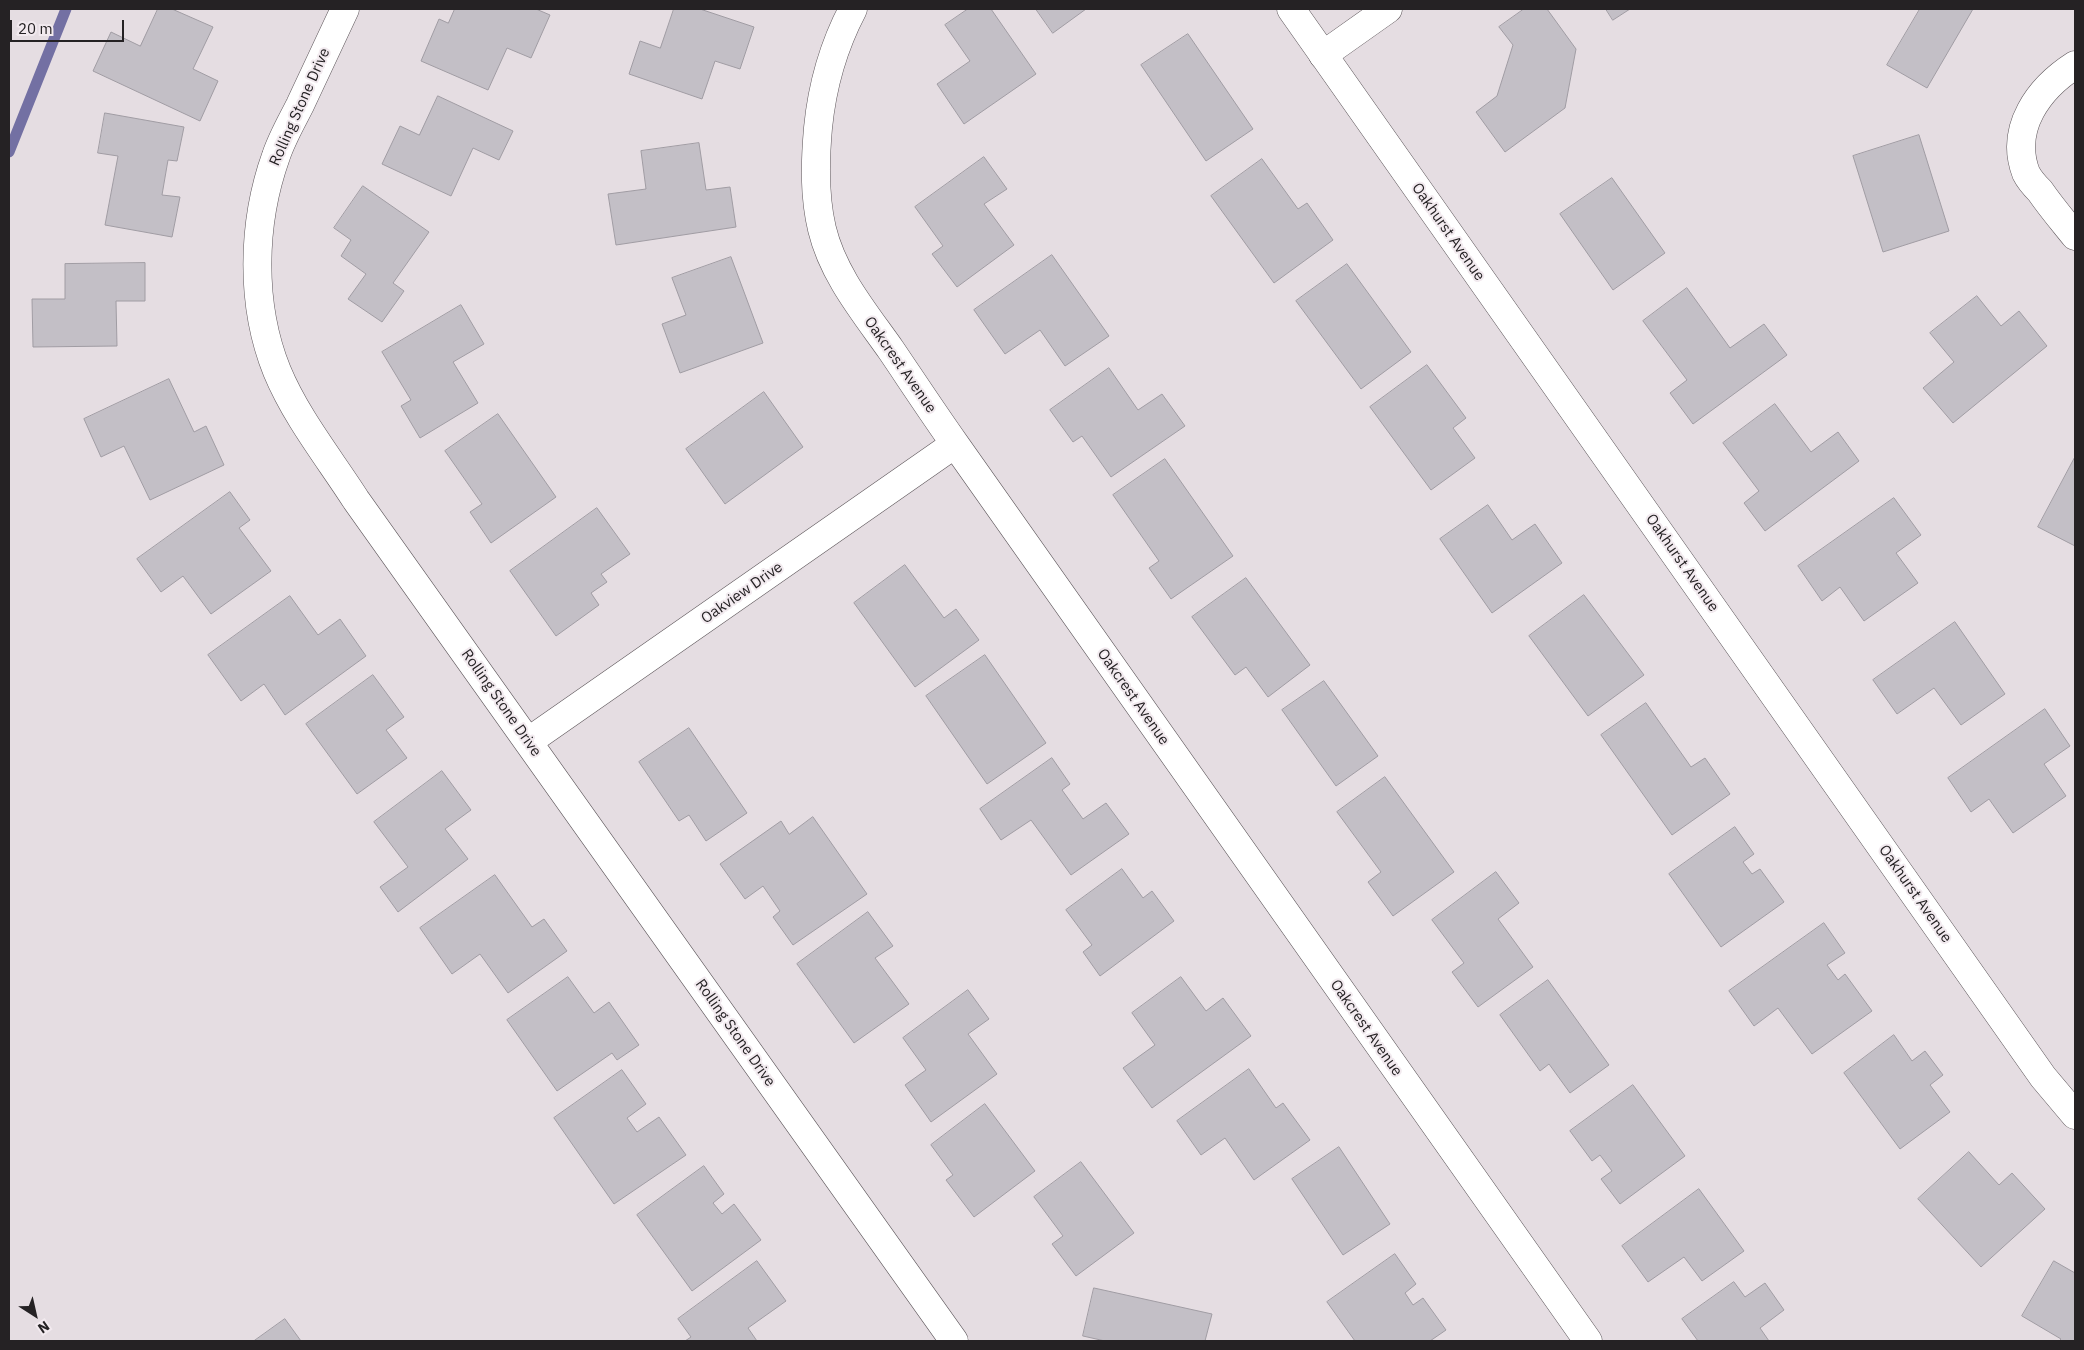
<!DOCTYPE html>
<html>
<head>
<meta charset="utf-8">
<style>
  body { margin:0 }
  #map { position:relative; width:2084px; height:1350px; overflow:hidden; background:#e5dde2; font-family:"IBM Plex Sans",sans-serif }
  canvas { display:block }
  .frame { position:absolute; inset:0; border:10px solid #252224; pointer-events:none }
  .north { position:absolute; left:10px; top:1290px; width:50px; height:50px; -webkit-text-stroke:4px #f2eaef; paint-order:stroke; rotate:145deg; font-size:14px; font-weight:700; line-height:20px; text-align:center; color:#252224 }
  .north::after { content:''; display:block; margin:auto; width:18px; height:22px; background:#252224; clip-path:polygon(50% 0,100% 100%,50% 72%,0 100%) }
  .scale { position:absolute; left:10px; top:20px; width:114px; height:22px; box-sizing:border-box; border:2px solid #252224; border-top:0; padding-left:6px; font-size:15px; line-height:18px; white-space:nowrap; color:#252224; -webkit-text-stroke:4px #f2eaef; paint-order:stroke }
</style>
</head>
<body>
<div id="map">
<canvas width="2084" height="1350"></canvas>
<div class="frame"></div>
<div class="north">N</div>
<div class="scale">20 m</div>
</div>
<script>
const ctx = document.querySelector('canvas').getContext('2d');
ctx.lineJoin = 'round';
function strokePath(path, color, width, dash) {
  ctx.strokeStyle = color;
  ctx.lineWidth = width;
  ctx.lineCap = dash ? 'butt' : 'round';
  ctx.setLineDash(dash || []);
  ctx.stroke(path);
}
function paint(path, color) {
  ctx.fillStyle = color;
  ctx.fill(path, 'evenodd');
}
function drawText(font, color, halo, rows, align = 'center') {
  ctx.font = font + ' "IBM Plex Sans",sans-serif';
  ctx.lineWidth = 4;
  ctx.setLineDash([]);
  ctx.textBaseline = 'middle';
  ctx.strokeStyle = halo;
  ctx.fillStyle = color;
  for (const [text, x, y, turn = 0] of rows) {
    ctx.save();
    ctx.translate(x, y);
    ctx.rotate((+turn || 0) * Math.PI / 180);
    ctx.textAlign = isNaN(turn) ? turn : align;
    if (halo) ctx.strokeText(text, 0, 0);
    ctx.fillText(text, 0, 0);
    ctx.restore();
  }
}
strokePath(new Path2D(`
  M 9,152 L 66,9`), '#7370a3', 11);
const building = new Path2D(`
  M 158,9 L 172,9 L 213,27 L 193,69 L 218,81 L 200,121 L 93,71 L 111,32 L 140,46 Z
  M 455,9 L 536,9 L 550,15 L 531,58 L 507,48 L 488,90 L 421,61 L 439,19 L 448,23 Z
  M 674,9 L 700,9 L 754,27 L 740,69 L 715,61 L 702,99 L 629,74 L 640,41 L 660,48 Z
  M 968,9 L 991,9 L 1036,74 L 964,124 L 937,84 L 970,61 L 945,25 Z
  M 1036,9 L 1086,9 L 1053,33 Z
  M 1524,9 L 1547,9 L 1576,49 L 1565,108 L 1505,152 L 1476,112 L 1497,96 L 1513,45 L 1499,27 Z
  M 1606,9 L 1630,9 L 1613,20 Z
  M 1920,9 L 1973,9 L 1927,88 L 1887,65 Z
  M 1188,34 L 1253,129 L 1206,161 L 1141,65 Z
  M 438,96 L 513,131 L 499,160 L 473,148 L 451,196 L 382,164 L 400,126 L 419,135 Z
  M 105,113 L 184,127 L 177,161 L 168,160 L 162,195 L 180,197 L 172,237 L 105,225 L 118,156 L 98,153 Z
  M 1919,135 L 1949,231 L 1883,252 L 1853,156 Z
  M 699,143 L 706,190 L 730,187 L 736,227 L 616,245 L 608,194 L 646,189 L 641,151 Z
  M 984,157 L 1007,189 L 984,204 L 1014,245 L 957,287 L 932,254 L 943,246 L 915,207 Z
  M 1262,159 L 1298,209 L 1307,203 L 1333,240 L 1274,283 L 1211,196 Z
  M 1612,178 L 1665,253 L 1613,290 L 1560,214 Z
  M 363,186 L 429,232 L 393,283 L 404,291 L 382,322 L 348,299 L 366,274 L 341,256 L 351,240 L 334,228 Z
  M 1052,255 L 1109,336 L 1065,366 L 1040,330 L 1005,354 L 974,310 Z
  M 731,257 L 763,343 L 680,373 L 662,324 L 686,315 L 672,278 Z
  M 145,263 L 145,301 L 116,301 L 117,346 L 33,347 L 32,299 L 65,299 L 65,264 Z
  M 1347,264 L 1411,352 L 1361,389 L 1296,301 Z
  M 1687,288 L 1730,348 L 1764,324 L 1787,355 L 1693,424 L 1670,393 L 1687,380 L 1643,321 Z
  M 1977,296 L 2001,326 L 2019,311 L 2047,346 L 1953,423 L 1923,388 L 1954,362 L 1930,333 Z
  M 461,305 L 484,344 L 453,362 L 478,403 L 420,438 L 401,406 L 411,400 L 382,352 Z
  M 1427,365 L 1466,418 L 1453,428 L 1475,458 L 1431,490 L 1370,407 Z
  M 1109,368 L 1138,410 L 1162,394 L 1185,426 L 1111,477 L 1082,436 L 1073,442 L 1050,410 Z
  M 169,379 L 194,432 L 206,426 L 224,465 L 150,500 L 124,446 L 101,457 L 84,419 Z
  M 764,392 L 803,447 L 725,504 L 686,449 Z
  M 1775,404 L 1811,452 L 1838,432 L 1859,461 L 1765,531 L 1744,503 L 1759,491 L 1723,443 Z
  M 498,414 L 556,497 L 491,543 L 470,512 L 482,504 L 445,451 Z
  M 2075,457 L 2075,546 L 2038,527 Z
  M 1165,459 L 1233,556 L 1171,599 L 1149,568 L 1159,561 L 1113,495 Z
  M 230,492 L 250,520 L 239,528 L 271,571 L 211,614 L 183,576 L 161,592 L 137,559 Z
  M 1894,498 L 1921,535 L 1896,553 L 1918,583 L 1864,621 L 1840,587 L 1822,601 L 1798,566 Z
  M 1488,505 L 1512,540 L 1535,524 L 1562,563 L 1492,613 L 1440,539 Z
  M 597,508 L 630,554 L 601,574 L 607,582 L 591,593 L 599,605 L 556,636 L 510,571 Z
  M 905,565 L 944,618 L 956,609 L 979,640 L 915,687 L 854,603 Z
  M 1246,578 L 1310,665 L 1268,697 L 1246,667 L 1235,675 L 1192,617 Z
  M 1584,595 L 1644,675 L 1588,716 L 1529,636 Z
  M 290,596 L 318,635 L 340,619 L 366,656 L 285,715 L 264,684 L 241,701 L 208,655 Z
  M 1955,622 L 2005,694 L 1961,725 L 1934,688 L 1897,714 L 1873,680 Z
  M 985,655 L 1046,743 L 987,784 L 926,696 Z
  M 373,675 L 404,717 L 386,730 L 407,758 L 357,794 L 306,724 Z
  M 1324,681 L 1378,756 L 1336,786 L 1282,710 Z
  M 1646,703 L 1691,767 L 1705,758 L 1730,794 L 1672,835 L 1601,735 Z
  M 2045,709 L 2070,746 L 2044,764 L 2066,796 L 2013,833 L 1989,799 L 1971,812 L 1948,778 Z
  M 689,728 L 747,813 L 706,841 L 689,815 L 679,821 L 639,762 Z
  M 1052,758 L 1070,784 L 1062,790 L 1083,819 L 1106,803 L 1129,834 L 1071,875 L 1031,820 L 1001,840 L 980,809 Z
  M 442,771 L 471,810 L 445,829 L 468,859 L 398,912 L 380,887 L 408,867 L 374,822 Z
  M 1385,777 L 1454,872 L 1393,916 L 1368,882 L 1381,872 L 1337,812 Z
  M 813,817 L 867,894 L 793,945 L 773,917 L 780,911 L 763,886 L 745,899 L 720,864 L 781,821 L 789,834 Z
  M 1735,827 L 1754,854 L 1743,862 L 1752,874 L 1760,869 L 1784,902 L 1721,947 L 1669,874 Z
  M 1122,869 L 1143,898 L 1152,891 L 1174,921 L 1100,976 L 1083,952 L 1092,945 L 1066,910 Z
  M 1496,872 L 1519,903 L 1498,919 L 1533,967 L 1478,1007 L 1452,972 L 1464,963 L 1432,920 Z
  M 495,875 L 532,927 L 544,919 L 567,951 L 508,993 L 480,954 L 452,974 L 420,928 Z
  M 868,912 L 893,946 L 875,958 L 909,1004 L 854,1043 L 797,964 Z
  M 1824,923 L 1845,953 L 1827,965 L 1838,980 L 1845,974 L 1872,1011 L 1812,1054 L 1778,1008 L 1754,1026 L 1729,991 Z
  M 568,977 L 594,1013 L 609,1002 L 639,1045 L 617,1060 L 612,1053 L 557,1091 L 507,1020 Z
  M 1181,977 L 1206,1011 L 1223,998 L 1251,1036 L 1152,1108 L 1123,1068 L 1155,1045 L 1132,1013 Z
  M 1548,980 L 1609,1065 L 1570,1093 L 1549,1064 L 1540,1071 L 1500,1015 Z
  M 968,990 L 989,1019 L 968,1034 L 997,1074 L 931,1122 L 905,1085 L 926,1070 L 903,1038 Z
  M 1894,1035 L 1912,1061 L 1925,1051 L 1943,1075 L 1930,1085 L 1950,1112 L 1900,1149 L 1844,1073 Z
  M 1249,1069 L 1276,1108 L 1283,1103 L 1310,1140 L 1254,1180 L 1225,1138 L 1201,1155 L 1177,1121 Z
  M 622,1070 L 646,1104 L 627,1118 L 637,1132 L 659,1117 L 686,1155 L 614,1204 L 554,1118 Z
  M 1633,1085 L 1685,1156 L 1620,1204 L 1601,1179 L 1612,1171 L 1600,1155 L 1592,1161 L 1570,1131 Z
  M 985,1104 L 1035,1171 L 974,1217 L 946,1180 L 953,1175 L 931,1145 Z
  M 1339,1147 L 1390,1224 L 1343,1255 L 1292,1179 Z
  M 1969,1152 L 1999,1185 L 2012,1173 L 2045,1209 L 1981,1267 L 1918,1199 Z
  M 1081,1162 L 1134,1233 L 1076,1276 L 1052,1244 L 1063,1236 L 1034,1197 Z
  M 704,1166 L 724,1194 L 713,1203 L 722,1214 L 734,1204 L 761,1240 L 692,1291 L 637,1215 Z
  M 1699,1189 L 1744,1251 L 1702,1281 L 1684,1257 L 1648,1282 L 1622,1246 Z
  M 1395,1254 L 1416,1284 L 1405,1293 L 1413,1305 L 1423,1298 L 1446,1330 L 1430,1341 L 1355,1341 L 1327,1302 Z
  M 757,1261 L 786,1301 L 748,1328 L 757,1341 L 685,1341 L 691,1337 L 678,1319 Z
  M 2054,1261 L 2075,1273 L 2075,1341 L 2059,1341 L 2061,1339 L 2022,1316 Z
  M 1734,1282 L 1745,1297 L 1765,1283 L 1784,1310 L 1760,1328 L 1769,1341 L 1698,1341 L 1682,1319 Z
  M 1094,1288 L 1212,1314 L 1205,1341 L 1105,1341 L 1083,1336 Z
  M 285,1319 L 301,1341 L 254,1341 Z`);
paint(building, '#c3bfc6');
strokePath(building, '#a09ca3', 1);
const minor = new Path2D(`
  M 345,9 C 330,41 315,73 300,105 C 292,121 282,138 276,156 C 252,223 250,304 277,371 C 296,417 329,458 356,500 L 954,1341
  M 853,9 C 834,45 822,87 818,128 C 815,162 814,196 822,229 C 833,275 865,313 891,350 C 912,381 933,413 955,444 L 1588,1341
  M 1323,55 L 1388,9
  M 2075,65 C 2039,88 2009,128 2026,173 C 2029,179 2035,186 2040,191 C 2051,207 2063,221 2075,236
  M 529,741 L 955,444`);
const tertiary = new Path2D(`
  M 1291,9 L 2043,1077 L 2075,1115`);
strokePath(minor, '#5d565a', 29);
strokePath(tertiary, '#5d565a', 29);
strokePath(minor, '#fff', 28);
strokePath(tertiary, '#fff', 28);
drawText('15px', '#252224', '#f2eaef', [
  ["Rolling Stone Drive",300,107,-66],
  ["Oakhurst Avenue",1448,232,55],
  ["Oakcrest Avenue",900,365,55],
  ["Oakhurst Avenue",1682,563,55],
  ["Oakview Drive",742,593,-35],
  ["Oakcrest Avenue",1133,697,55],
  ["Rolling Stone Drive",501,703,55],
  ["Oakhurst Avenue",1915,894,55],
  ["Oakcrest Avenue",1366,1028,55],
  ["Rolling Stone Drive",735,1033,55]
]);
</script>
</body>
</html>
